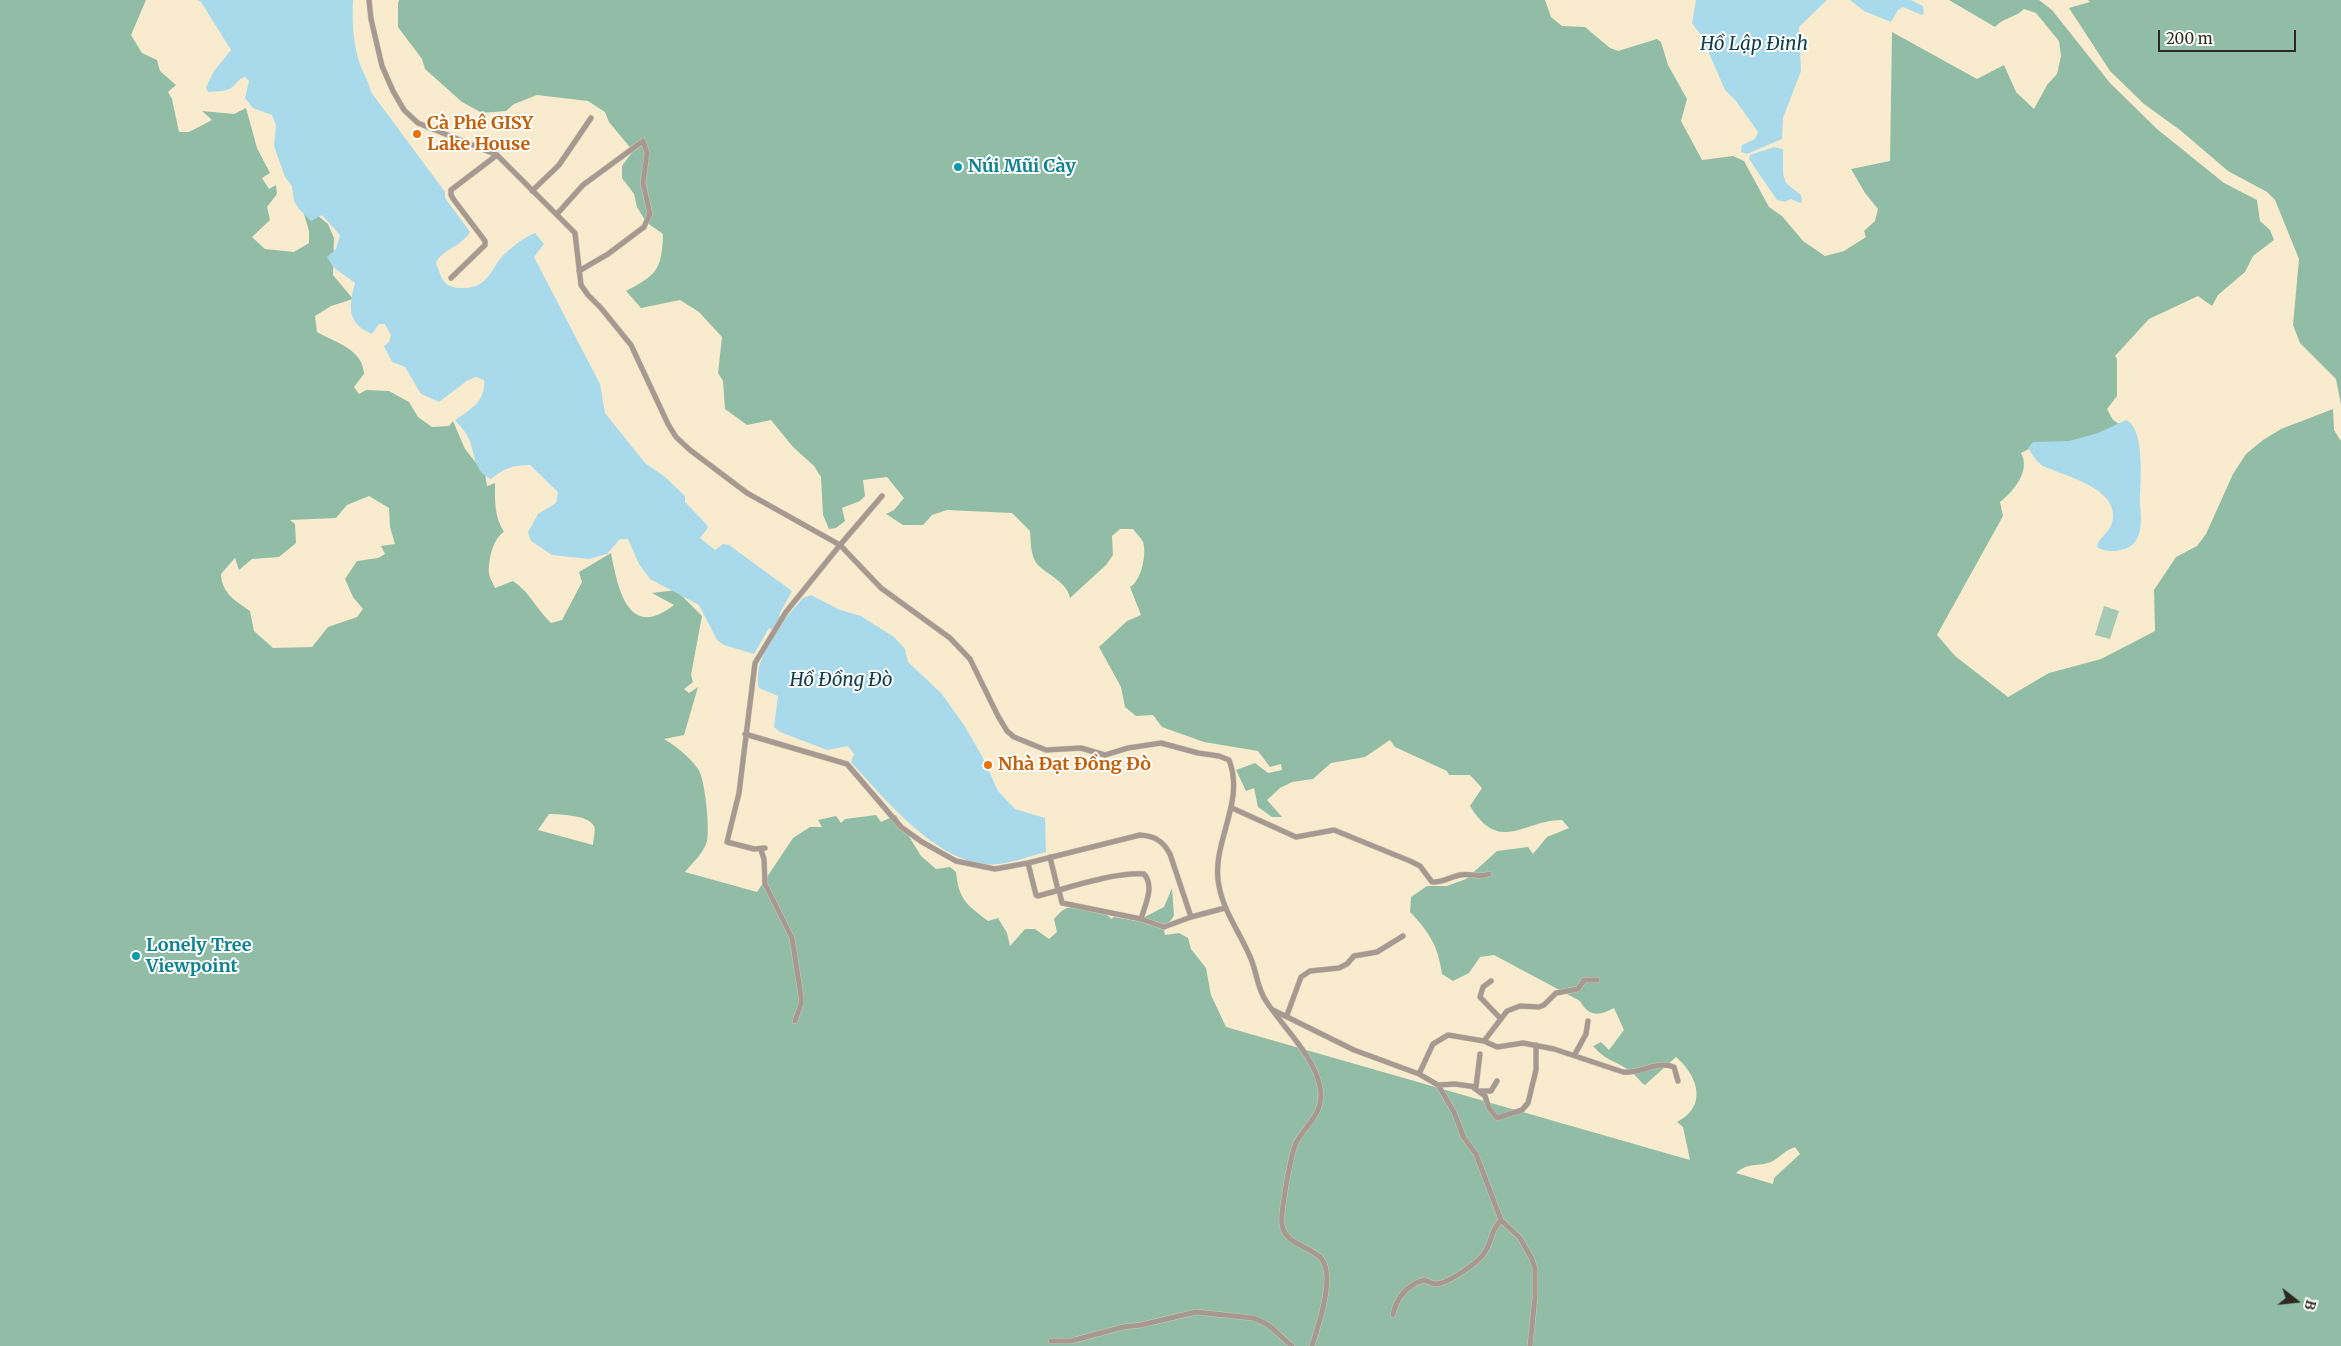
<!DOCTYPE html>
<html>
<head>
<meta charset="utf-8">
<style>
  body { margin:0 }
  #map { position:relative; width:2341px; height:1346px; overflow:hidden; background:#f9ecce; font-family:Merriweather,serif }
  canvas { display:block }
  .north { position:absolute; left:2271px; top:1276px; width:50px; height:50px; -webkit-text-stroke:4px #fff; paint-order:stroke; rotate:106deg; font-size:14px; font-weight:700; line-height:20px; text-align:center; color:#2d281d }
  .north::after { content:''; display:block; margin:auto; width:18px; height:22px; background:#2d281d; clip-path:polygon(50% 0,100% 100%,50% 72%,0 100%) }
  .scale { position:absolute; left:2158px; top:30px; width:138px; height:22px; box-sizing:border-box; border:2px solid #2d281d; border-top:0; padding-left:6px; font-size:15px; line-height:18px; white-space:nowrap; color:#2d281d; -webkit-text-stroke:4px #fff; paint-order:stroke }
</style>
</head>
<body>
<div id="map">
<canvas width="2341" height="1346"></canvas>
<div class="north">B</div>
<div class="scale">200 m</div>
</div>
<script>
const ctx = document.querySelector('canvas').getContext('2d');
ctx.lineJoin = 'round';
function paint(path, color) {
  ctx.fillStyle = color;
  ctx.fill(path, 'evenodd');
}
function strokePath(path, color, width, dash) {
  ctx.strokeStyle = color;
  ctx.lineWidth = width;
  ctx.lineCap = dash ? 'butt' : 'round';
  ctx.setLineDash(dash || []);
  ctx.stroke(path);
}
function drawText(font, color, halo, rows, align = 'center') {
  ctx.font = font + ' Merriweather,serif';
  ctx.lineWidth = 4;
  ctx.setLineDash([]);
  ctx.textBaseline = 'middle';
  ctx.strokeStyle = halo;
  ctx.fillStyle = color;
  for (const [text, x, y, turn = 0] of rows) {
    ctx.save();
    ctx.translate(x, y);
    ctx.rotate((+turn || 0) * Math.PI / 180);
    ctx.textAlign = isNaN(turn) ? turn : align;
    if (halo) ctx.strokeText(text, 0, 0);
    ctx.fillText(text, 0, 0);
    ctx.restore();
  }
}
paint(new Path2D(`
  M 2104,606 L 2119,611 L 2110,639 L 2095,635 Z`), '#a4cab6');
paint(new Path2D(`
  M 0,0 L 146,0 L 131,35 L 142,53 L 157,60 L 160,71 L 176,85 L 168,92 L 172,99 L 179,132 L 189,132 L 212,120 L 202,111 L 234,114 L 246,108 L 257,148 L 270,173 L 262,178 L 269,189 L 276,185 L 277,194 L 267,207 L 270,220 L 252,237 L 265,249 L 294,252 L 309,243 L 309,231 L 304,214 L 317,215 L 328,224 L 334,238 L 333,275 L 353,299 L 331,306 L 315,316 L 317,332 C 336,343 363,349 364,374 L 354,387 L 359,394 L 366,390 L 389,391 L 409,402 L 418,417 L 432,427 L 449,426 L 453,421 L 465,449 L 485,474 L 487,486 L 495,483 C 495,501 494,516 504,532 C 493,538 488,561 489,573 C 489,577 493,583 495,588 L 513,581 C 529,591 537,610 551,623 L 562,620 L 582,582 L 579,572 L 611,553 C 618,589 628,641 674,605 L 652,593 L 676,590 L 702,616 L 691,675 L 693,682 L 684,689 L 689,693 L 698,687 L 684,735 L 664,739 C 677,747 689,756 698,769 C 705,777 710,830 707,841 C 703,854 693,862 685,872 L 757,892 L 793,838 L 810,827 L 822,827 L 818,820 L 836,816 L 841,823 L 845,819 L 876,815 L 881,822 L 896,815 L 921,856 L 936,869 L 950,867 L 956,872 C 959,900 966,904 988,921 L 998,918 L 1007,933 L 1010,946 L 1025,929 L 1035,929 L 1049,939 L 1057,932 L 1054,919 C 1057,916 1060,912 1063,910 C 1074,903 1104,908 1111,919 L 1114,917 L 1137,921 L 1164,907 L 1172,888 L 1174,916 L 1164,929 L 1165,935 L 1179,933 L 1188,938 L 1191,949 L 1206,968 L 1211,995 L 1226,1027 L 1690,1160 L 1683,1127 L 1677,1122 C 1708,1106 1698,1076 1676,1057 L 1645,1085 C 1639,1081 1636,1075 1630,1071 C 1615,1060 1607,1062 1593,1046 L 1601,1042 L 1609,1050 L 1624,1030 L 1614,1008 C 1599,1016 1589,1017 1580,1001 L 1494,955 L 1480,957 L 1469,973 L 1453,981 L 1442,974 C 1438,946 1430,933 1410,912 L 1411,897 L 1427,886 L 1447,886 L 1466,879 L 1497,851 L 1528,847 L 1533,854 L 1547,837 L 1569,828 L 1562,820 C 1523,820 1500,855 1470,806 L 1482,788 L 1470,775 L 1449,775 L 1447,771 L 1395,747 L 1390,740 L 1365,757 L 1331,763 L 1313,779 L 1292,782 L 1280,788 L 1267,800 L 1282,817 L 1272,817 L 1258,807 L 1254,788 L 1246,791 L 1236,770 L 1255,763 L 1268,773 L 1282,770 L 1281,764 L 1270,767 L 1258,751 L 1204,742 L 1162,727 L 1153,715 L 1136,716 L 1125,707 L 1121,687 L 1099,647 L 1127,621 L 1141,615 L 1130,587 C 1141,581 1147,555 1143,542 C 1141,538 1136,533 1133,529 L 1120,529 L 1112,536 L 1113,555 L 1106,565 L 1070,598 C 1067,582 1049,576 1038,565 C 1030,556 1031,542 1030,531 L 1012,513 L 947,510 L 932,515 L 923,525 L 903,525 L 886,514 L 894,510 L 904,498 L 887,477 L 863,480 L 865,496 L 860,501 L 842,508 L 845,521 L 836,528 L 829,529 L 823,515 L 821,477 L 814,466 L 793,447 L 771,420 L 747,425 L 725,409 L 723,381 L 718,373 L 722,337 L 699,312 L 680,300 L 641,308 L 626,291 C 657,275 662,269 663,234 L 646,222 L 637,207 L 634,194 L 622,178 L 622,166 L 633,151 L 609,122 L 605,112 L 588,101 L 537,95 L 514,104 L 506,111 L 482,113 L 462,102 L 425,69 L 422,59 L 398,27 L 398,3 L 399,0 L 1545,0 L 1551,17 L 1562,26 L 1585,27 L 1610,48 L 1618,51 L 1657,39 L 1661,42 L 1668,65 L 1687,99 L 1681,121 L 1702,160 L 1733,156 L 1744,161 L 1769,207 L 1782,216 L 1803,241 L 1825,256 L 1844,251 L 1866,237 L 1864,231 L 1875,221 L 1878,209 L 1865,193 L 1851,169 L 1890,161 L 1892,32 L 1977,79 L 2004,65 L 2016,92 L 2034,109 L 2047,85 L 2057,74 L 2061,56 L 2059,41 L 2036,13 L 2024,9 C 2015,18 2004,17 1995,27 L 1949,0 L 2039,0 L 2052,10 L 2110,83 L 2157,129 L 2224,183 L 2257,200 L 2260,221 L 2270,230 L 2274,240 L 2253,256 L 2245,272 L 2218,295 L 2212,306 L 2198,296 L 2149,319 L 2115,356 L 2117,359 L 2117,396 L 2107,409 L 2113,420 L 2122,426 L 2076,447 L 2029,449 L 2021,453 C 2031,471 2013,492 2000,502 L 2003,516 L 1937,635 L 1955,656 L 2008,697 L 2049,673 L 2101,659 L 2155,631 L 2154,590 L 2176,557 L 2197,546 L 2206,534 L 2233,474 L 2246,454 L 2263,440 L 2281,429 L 2333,409 L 2334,430 L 2341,441 L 2341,1346 L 0,1346 ZM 369,496 L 389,508 L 390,527 L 395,544 L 381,546 L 385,554 L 378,558 L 357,561 L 345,579 L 353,597 L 363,609 L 357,617 L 328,627 L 312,647 L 273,648 L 254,631 L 250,611 C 236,601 222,594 221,574 L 235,558 L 239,570 L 252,559 L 279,557 L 296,543 L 295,524 L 290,520 L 336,518 L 347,505 ZM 549,814 C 560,815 587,814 594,826 C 596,830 593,840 593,845 L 538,830 ZM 1795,1147 L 1800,1154 L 1774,1178 L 1773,1184 L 1736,1173 C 1749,1162 1757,1167 1771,1162 C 1780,1158 1783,1151 1795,1147 Z
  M 2088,0 L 2341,0 L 2341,405 L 2336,379 L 2300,343 L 2293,325 L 2299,259 L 2275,200 L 2267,192 L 2228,171 L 2180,130 L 2144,104 L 2110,71 L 2069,8 L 2090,2 Z`), '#91bda7');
paint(new Path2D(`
  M 197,0 L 353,0 C 352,21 353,47 361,67 C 365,76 369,83 371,92 L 445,192 L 445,198 L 470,232 C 461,247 441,250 436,263 C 442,278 442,287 460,288 C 491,290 490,265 509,250 C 517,243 525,237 535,233 L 544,244 L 534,257 L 600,384 L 605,413 L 645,463 L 665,477 L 685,496 L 685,502 L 707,525 L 708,528 L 700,538 L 715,550 L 723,544 L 729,545 L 792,591 L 779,615 L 785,619 L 803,598 L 811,595 L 840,610 L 861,616 L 894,637 L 905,649 L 908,662 L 941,693 L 964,725 L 982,756 L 998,791 L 1015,809 L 1045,818 L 1046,852 C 1026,857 1002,867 982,864 C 931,856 884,798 851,762 L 854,754 L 848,746 L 827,750 L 780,732 L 774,727 L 778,696 L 759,688 C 754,666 766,650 776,633 L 769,628 L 754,654 L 724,645 L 717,640 L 699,605 L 650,579 L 639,564 L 628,539 L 620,539 L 607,554 L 589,559 L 552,555 L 531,541 L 528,532 L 538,514 L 556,503 L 558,492 L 530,465 C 513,465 504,468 491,479 C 474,472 475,454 469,439 C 466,432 460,426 455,420 C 471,409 486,401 484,380 L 476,377 L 468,380 L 439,402 L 421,394 L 405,367 L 392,362 L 384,346 L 389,342 L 391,335 L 385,324 L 379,324 L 372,334 C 346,323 349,306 355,283 L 333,267 L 327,257 L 336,249 L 340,235 L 322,215 L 311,221 L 299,209 L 294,201 L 292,186 L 285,177 L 274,146 L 276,125 L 272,115 L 253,108 L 245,98 L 249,81 L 245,77 C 237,79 236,86 229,89 C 223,92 215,91 208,92 L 206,87 L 214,71 L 231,50 L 201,2 Z
  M 1696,0 L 1827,0 L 1799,27 L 1801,71 L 1783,118 L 1782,139 L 1747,154 L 1741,152 L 1742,145 L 1755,139 L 1758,132 L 1736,101 L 1725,90 L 1701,35 L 1692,23 Z
  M 1850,0 L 1911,0 L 1923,6 L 1924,13 L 1922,15 L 1903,7 L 1898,10 L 1891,22 L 1864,11 Z
  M 1774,147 L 1783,149 L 1783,174 L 1786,183 L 1801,195 L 1802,202 L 1800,203 L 1791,199 L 1785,202 L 1777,200 L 1749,159 L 1750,155 Z
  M 2126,420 C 2146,428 2140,487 2140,504 C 2141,516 2143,531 2135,542 C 2131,548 2122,550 2115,551 C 2108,551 2103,551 2097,547 C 2099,535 2111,534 2113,518 C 2116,487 2064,476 2043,466 C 2037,463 2032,454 2028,448 L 2033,442 L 2069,441 L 2098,433 Z`), '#a8daeb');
const minor = new Path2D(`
  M 369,0 L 371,19 L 382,66 L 393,91 L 404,110 L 418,123 L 497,155 L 575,233 L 581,285 L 588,295 L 601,308 L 631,345 L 668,424 L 676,437 L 690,450 L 747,493 L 840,545 L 881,588 L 950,638 L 970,659 L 998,716 L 1007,731 L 1014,737 L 1046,750 L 1081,748 L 1105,755 L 1128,748 L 1161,743 L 1198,753 L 1219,756 L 1229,760 C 1246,803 1210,844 1219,886 C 1224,913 1241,934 1251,959 C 1257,973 1257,988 1266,1001 C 1282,1026 1315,1057 1320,1087 C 1325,1114 1307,1122 1296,1143 C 1291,1153 1280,1214 1282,1225 C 1285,1244 1309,1246 1321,1258 C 1336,1276 1318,1326 1312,1346
  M 532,191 L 559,165 L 591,118
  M 557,214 L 583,185 L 643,141 L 647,153 L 643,183 L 650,214 L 644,227 L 608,254 L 579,271
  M 451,278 L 485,245 L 485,241 L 454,200 L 451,195 L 451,190 L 497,155
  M 745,734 L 847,764 L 901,827 L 922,842 L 956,861 L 995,869 L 1028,863 L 1140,835 C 1155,836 1163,841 1170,854 L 1191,917 L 1225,908
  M 1232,808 L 1296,837 L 1334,830 L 1410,861 L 1420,866 L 1432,882 C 1442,883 1450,877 1460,875 C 1470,873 1479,878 1489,874
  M 765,848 L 754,849 L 727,842 L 739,793 L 755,663 L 786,612 L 840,545 L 882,496
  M 761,850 L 764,859 L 765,884 L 792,938 L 801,996 L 801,1004 L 795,1021
  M 1050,857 L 1058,890
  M 1028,863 L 1036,895 L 1038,896 C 1068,888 1113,872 1144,874 C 1155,886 1145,905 1141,919
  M 1059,890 L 1062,903 L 1141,919 L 1164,927 L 1191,917
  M 1491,981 L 1483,987 L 1480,997 L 1501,1019
  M 1273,1010 L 1354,1050 L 1419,1074 L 1438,1085 L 1454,1112 L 1464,1138 L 1476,1154 L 1501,1220 L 1520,1238 L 1532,1259 L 1535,1269 L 1535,1297 L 1530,1346
  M 1287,1015 L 1301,977 L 1310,971 L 1339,968 L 1347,964 L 1354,956 L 1377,952 L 1403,936
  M 1484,1041 L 1507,1011 L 1520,1006 L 1539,1007 L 1544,1005 L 1556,993 L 1578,989 L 1584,980 L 1597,980
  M 1575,1054 L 1586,1034 L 1588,1021
  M 1419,1074 L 1433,1044 L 1448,1035 L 1484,1041 L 1497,1047 L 1523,1043 L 1554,1049 L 1623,1072 C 1642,1074 1656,1060 1674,1067 L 1678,1081
  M 1438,1085 L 1455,1084 L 1476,1087 L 1480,1054
  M 1474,1088 L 1485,1096 L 1489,1108 L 1497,1118 L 1522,1110 L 1528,1103 L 1536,1070 L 1536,1045
  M 1481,1091 L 1491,1091 L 1497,1081
  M 1393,1315 C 1396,1298 1407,1285 1424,1280 C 1428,1281 1432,1284 1435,1284 C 1448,1284 1479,1262 1485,1252 C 1493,1240 1489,1233 1501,1220
  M 1051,1341 L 1071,1341 L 1123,1327 L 1141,1325 L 1196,1312 L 1253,1318 C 1272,1324 1277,1334 1292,1346`);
strokePath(minor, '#d4c9ae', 6);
strokePath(minor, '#a69992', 5);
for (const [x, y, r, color] of [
  [417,134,5,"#e8710a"],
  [958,167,5,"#0f9aa8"],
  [988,765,5,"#e8710a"],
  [136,956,5,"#0f9aa8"]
]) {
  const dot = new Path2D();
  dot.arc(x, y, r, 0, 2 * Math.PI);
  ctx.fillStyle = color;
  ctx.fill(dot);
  strokePath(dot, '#fff', 2);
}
drawText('bold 18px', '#c56008', '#fff', [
  ["Cà Phê GISY",427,124],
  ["Lake House",427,145],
  ["Nhà Đạt Đồng Đò",998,765]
], 'left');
drawText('bold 18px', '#0d838f', '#fff', [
  ["Núi Mũi Cày",968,167],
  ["Lonely Tree",146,946],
  ["Viewpoint",146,967]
], 'left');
drawText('italic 19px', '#113e4b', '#fff', [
  ["Hồ Lập Đinh",1754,45],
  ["Hồ Đồng Đò",841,681]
]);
</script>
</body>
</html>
